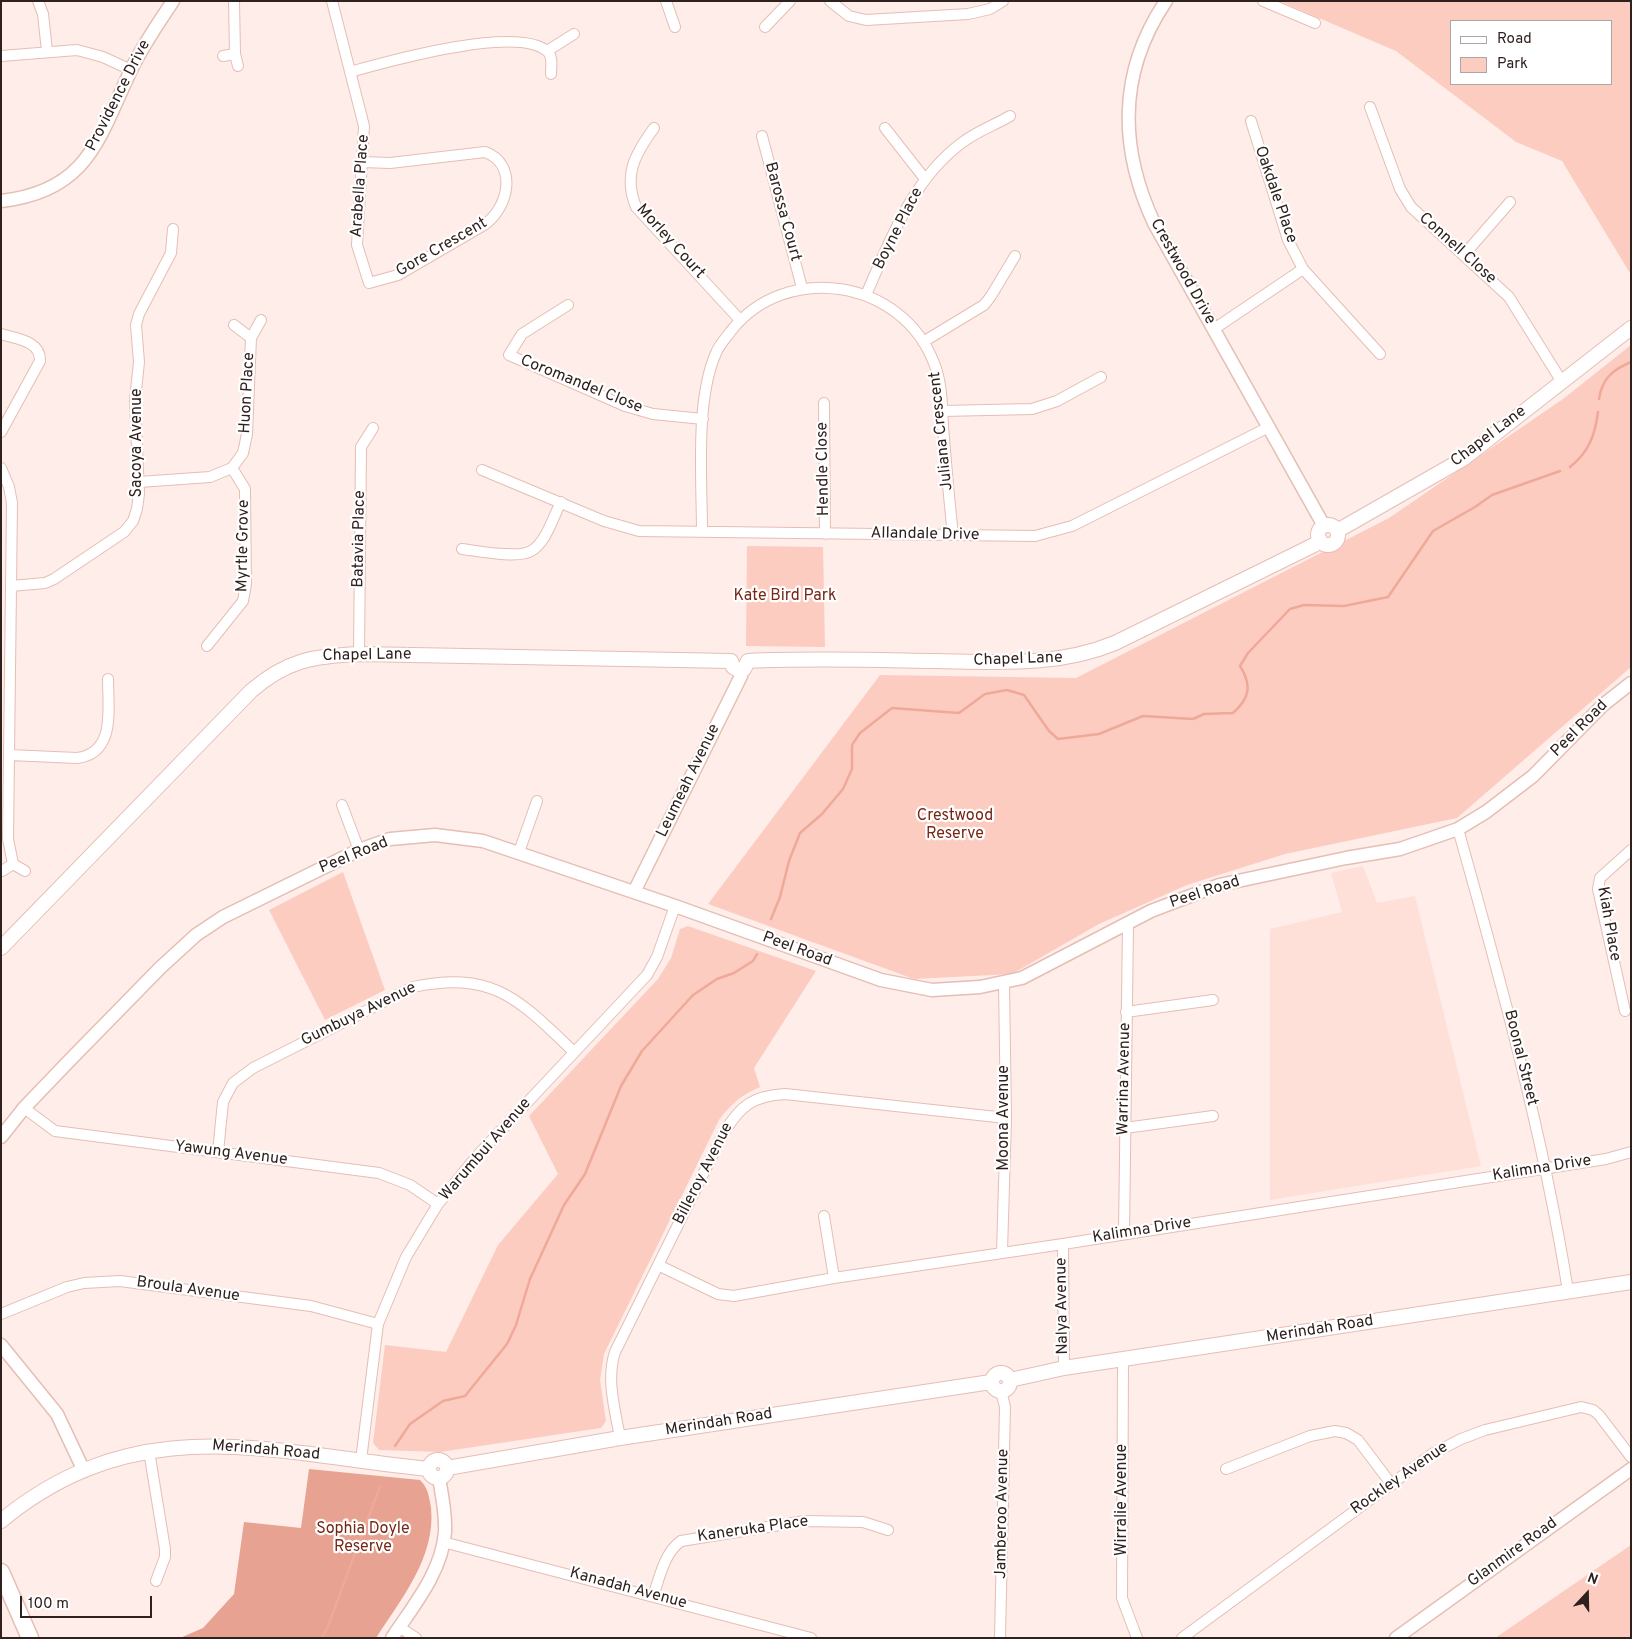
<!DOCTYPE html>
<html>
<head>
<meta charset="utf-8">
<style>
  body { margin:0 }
  #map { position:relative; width:1632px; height:1639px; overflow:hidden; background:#feede9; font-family:Overpass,sans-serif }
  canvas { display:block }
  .frame { position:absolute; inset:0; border:2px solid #2f211d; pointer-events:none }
  .legend { position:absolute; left:1450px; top:20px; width:162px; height:65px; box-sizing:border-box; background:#fff; border:1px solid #aca6a5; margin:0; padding:6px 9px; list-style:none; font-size:15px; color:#2f211d }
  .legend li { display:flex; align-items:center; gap:10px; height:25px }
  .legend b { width:25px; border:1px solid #aca6a5 }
  .north { position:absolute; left:1562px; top:1569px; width:50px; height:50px; -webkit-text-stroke:4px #fff; paint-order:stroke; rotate:21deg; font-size:14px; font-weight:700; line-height:20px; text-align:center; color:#2f211d }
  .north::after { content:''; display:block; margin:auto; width:18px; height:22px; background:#2f211d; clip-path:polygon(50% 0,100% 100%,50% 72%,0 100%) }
  .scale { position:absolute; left:20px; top:1596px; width:132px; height:22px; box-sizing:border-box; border:2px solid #2f211d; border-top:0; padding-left:6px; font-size:15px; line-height:18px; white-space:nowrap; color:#2f211d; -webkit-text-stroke:4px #fff; paint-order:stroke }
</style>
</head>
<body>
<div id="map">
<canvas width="1632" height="1639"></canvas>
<div class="frame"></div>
<ul class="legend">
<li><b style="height:6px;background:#fff"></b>Road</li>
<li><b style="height:14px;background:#fdccc0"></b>Park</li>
</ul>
<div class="north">N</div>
<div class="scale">100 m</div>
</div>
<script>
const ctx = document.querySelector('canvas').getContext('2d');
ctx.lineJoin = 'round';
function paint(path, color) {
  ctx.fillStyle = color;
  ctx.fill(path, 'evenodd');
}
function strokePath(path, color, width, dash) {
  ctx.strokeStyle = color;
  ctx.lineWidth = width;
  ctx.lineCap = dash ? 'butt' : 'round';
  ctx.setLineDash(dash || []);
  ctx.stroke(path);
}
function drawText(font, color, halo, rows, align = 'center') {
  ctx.font = font + ' Overpass,sans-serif';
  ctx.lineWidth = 4.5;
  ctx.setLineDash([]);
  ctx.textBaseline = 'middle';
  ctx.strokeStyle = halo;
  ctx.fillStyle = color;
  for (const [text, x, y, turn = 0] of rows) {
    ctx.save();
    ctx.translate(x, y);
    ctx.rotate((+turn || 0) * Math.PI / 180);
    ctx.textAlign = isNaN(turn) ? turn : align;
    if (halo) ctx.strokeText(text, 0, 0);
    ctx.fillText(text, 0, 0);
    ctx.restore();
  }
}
paint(new Path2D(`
  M 1363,866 L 1377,903 L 1415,896 L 1481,1166 L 1270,1200 L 1270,929 L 1342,912 L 1331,873 Z`), '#fee0d9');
paint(new Path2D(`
  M 1279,1 L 1631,1 L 1631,275 L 1562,161 L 1516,142 L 1396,51 ZM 1451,21 L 1611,21 L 1611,84 L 1451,84 Z
  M 1631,345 L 1631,667 L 1457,818 L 1285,854 L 1187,885 L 1099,924 L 1012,974 L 914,979 L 708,904 L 880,675 L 1076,678 L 1389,518 L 1563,399 Z
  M 747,546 L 823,547 L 825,647 L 746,646 Z
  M 343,872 L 385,990 L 325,1020 L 269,910 Z
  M 688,926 L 816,971 L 754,1068 L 760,1087 C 741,1095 731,1104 719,1120 L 604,1354 L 600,1380 L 606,1421 L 601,1428 L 440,1452 L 379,1450 L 373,1443 L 385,1345 L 446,1352 L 498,1245 L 558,1174 L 529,1116 L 658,979 L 671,958 L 680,929 Z
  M 1631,1545 L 1631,1638 L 1495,1638 L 1498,1636 Z`), '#fdccc0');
paint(new Path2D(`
  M 309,1469 L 420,1480 C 428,1488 429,1496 431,1508 C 436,1557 401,1599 376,1638 L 180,1638 L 203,1628 L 234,1594 L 244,1522 L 301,1528 Z`), '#e7a291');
strokePath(new Path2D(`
  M 1599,399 C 1602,379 1612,370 1631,362
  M 1570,467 C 1589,452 1595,435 1598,412
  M 771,919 L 780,897 L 789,861 L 800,833 L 822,814 L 843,789 L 852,769 L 852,745 L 860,733 L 892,708 L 959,713 L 985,694 L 1007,690 L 1024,695 L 1049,731 L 1058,739 L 1099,734 L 1143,716 L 1193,719 L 1204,714 L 1233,713 C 1250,698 1252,685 1240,666 L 1248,653 L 1290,609 L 1304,605 L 1344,606 L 1388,597 L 1433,531 L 1475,507 L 1492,495 L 1560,471
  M 395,1446 L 410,1424 L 443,1401 L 465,1396 L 507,1344 L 516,1325 L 530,1279 L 564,1205 L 585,1174 L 621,1086 L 642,1051 L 693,995 L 717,979 L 734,973 L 753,961 L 757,954
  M 322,1638 L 327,1629 L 380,1486`), '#efa998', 2.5);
const minor = new Path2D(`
  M 38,1 L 43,14 L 47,51
  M 234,1 L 235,54 L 238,66
  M 332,1 L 364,126 L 357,245 L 369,283 L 398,275 L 484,225 C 509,208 518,164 485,152 L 390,163 L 363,162
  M 666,1 L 675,27
  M 830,1 L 849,16 L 866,20 L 968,14 L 990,9 L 1003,1
  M 1263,1 L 1315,23
  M 765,27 L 790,1
  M 547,51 L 574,34
  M 1,56 L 77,50 L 103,57 L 131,70
  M 223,56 L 235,54
  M 350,72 C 386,62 519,24 548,52 C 553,57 551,67 551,74
  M 1370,107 L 1400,189 L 1411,207 L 1509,297 L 1562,382
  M 1251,121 L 1288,240 L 1303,269 L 1380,354
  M 654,128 C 635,154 623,175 636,207 L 740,320
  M 885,128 L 925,179
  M 762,136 L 802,288
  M 1464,255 L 1510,202
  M 866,295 C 890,240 913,178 963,142 C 977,131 995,125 1010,116
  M 568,305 L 522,334 L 509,355 L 625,406 L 653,414 L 703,419
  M 234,325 L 251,338
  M 1214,329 L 1303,269
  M 1,334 C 17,339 41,341 40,361 L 1,432
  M 923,342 L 984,305 L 991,296 L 1015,256
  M 824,403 L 825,534
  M 942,411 L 1032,409 L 1057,401 L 1101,377
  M 1,468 L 9,487 L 12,503 L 8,839 L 13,864 L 25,871
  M 482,470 L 604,521 L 639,531 L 1035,536 L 1072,526 L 1269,427
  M 139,482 L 210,477 L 232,468 L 243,453 L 247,434 L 251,338 L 261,320
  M 702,532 C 702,480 695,400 716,353 C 719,345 726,338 731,331 C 786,261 902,279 934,363 C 942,382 942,406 943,426 C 946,463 949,499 953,535
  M 462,549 C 478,551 518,559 531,551 C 546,543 553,517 561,502
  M 11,586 L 45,583 L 54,579 L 124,532 L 133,521 L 137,509 L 139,494 L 135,400 L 139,362 L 136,325 L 139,314 L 171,253 L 173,229
  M 207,646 L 243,601 L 246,584 L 245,489 L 232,468
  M 359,654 L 361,447 L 373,428
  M 9,755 L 77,758 C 116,753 108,709 108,679
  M 342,805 L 359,850
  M 1458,829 C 1501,982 1543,1134 1568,1291
  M 519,852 L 537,801
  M 2,871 L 13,864
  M 1625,1011 L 1598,889 L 1600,878 L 1631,850
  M 1126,1012 L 1213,1000
  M 24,1108 L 55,1131 L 379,1173 L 410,1185 L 438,1204
  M 1125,1128 L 1213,1116
  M 218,1152 L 223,1102 L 233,1083 L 253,1068 L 413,987 C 494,970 519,1000 574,1052
  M 824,1216 L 834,1278
  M 1124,1233 L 1128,924
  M 1063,1244 L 1064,1368
  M 1002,1251 L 1006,1118 L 1004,984
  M 658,1265 L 718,1294 L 734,1296 L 834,1278 L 1063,1244 L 1606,1159 L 1631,1152
  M 1,1314 L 67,1287 L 84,1283 L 120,1281 L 311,1306 L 378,1324
  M 1123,1360 L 1122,1598 L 1137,1638
  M 620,1438 C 615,1409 606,1380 615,1352 L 723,1134 C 740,1106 752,1096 785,1094 L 1006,1118
  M 149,1451 L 165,1549 L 165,1557 L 156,1581
  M 361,1460 L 378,1324 L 406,1257 L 438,1204 L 476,1157 L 647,975 L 657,957 L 675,906
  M 1226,1469 L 1310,1436 L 1335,1431 L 1346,1433 L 1358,1440 L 1392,1485
  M 443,1542 L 811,1638
  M 653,1596 C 660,1577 664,1553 681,1541 L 805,1521 L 863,1522 L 888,1530
  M 399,1627 L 416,1638
  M 1000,1638 L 1005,1407 L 1001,1391
  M 1182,1638 L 1432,1454 L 1461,1439 L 1485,1430 L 1581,1407 L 1593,1410 L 1599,1415 L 1631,1457`);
const tertiary = new Path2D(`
  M 1166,1 C 1118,72 1119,148 1154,223 L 1324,526
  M 1,201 C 89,191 99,137 131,70 C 143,45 158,24 173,1
  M 634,892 L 741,676 L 741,670
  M 1,1137 L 24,1108 L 69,1061 L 160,968 L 196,935 L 223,917 L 359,850 L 390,839 L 435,835 L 483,841 L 675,906 L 881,980 L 932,990 L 980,987 L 1022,978 L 1151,911 L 1219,885 L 1346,858 L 1400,849 L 1458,829 L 1486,812 L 1533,776 L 1603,705 L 1631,683
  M 1,1345 L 57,1414 L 84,1471
  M 392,1638 C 413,1606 442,1572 445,1532 C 446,1513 442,1496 439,1478
  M 1396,1638 L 1631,1469`);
const secondary = new Path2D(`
  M1318 535a10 10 0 1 1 20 0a10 10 0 1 1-20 0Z
  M 1337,531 L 1463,459 L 1631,328
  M 731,661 L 733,667 L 738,670 L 744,669 L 748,661
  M 748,661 C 811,658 873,660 935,661 C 997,662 1057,667 1115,643 L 1314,545 L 1320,540
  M 1,948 L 251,691 C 287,660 313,656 359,654 L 731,661
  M992 1382a9 9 0 1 1 18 0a9 9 0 1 1-18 0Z
  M 1010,1380 L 1064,1368 L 1631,1282
  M429 1469a9 9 0 1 1 18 0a9 9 0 1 1-18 0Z
  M 447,1468 L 620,1438 L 991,1382
  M 1,1521 C 138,1408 271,1453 428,1469`);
const primary = new Path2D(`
  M 1,1572 L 30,1638`);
strokePath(minor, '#e5beb4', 12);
strokePath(tertiary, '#e5beb4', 15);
strokePath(secondary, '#e5beb4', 16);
strokePath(primary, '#e5beb4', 19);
strokePath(minor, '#fff', 10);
strokePath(tertiary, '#fff', 12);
strokePath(secondary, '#fff', 14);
strokePath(primary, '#fff', 16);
drawText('16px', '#2f211d', '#fff', [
  ["Providence Drive",119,96,-63],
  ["Arabella Place",361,186,-86],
  ["Oakdale Place",1275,195,71],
  ["Barossa Court",782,212,75],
  ["Boyne Place",899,229,-63],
  ["Morley Court",670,242,48],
  ["Gore Crescent",442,248,-30],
  ["Connell Close",1457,249,42],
  ["Crestwood Drive",1182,272,61],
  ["Coromandel Close",581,385,22],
  ["Huon Place",248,393,-87],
  ["Juliana Crescent",942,431,-96],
  ["Chapel Lane",1489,437,-37],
  ["Sacoya Avenue",138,443,-90],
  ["Hendle Close",824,469,-91],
  ["Allandale Drive",925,535,1],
  ["Batavia Place",360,539,-89],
  ["Myrtle Grove",244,546,-89],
  ["Chapel Lane",367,656,-1],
  ["Chapel Lane",1018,660,-2],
  ["Peel Road",1580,729,-45],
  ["Leumeah Avenue",689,781,-64],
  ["Peel Road",354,856,-22],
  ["Peel Road",1205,893,-18],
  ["Kiah Place",1608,924,80],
  ["Peel Road",797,950,20],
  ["Gumbuya Avenue",359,1015,-26],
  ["Boonal Street",1520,1058,76],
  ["Warrina Avenue",1125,1079,-89],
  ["Moona Avenue",1005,1118,-90],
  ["Warumbui Avenue",486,1150,-49],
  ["Yawung Avenue",231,1154,7],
  ["Kalimna Drive",1542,1169,-9],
  ["Billeroy Avenue",704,1174,-63],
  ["Kalimna Drive",1142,1231,-9],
  ["Broula Avenue",188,1290,8],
  ["Nalya Avenue",1063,1306,-91],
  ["Merindah Road",1320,1330,-9],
  ["Merindah Road",719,1423,-9],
  ["Merindah Road",266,1451,5],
  ["Rockley Avenue",1400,1479,-35],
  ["Wirralie Avenue",1123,1500,-90],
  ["Jamberoo Avenue",1003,1514,-89],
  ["Kaneruka Place",753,1530,-8],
  ["Glanmire Road",1513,1553,-36],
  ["Kanadah Avenue",628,1589,15]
]);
drawText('16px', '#772614', '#fff', [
  ["Kate Bird Park",785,597],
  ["Crestwood",955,817],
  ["Reserve",955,835],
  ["Sophia Doyle",363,1530],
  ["Reserve",363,1548]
]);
</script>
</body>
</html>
